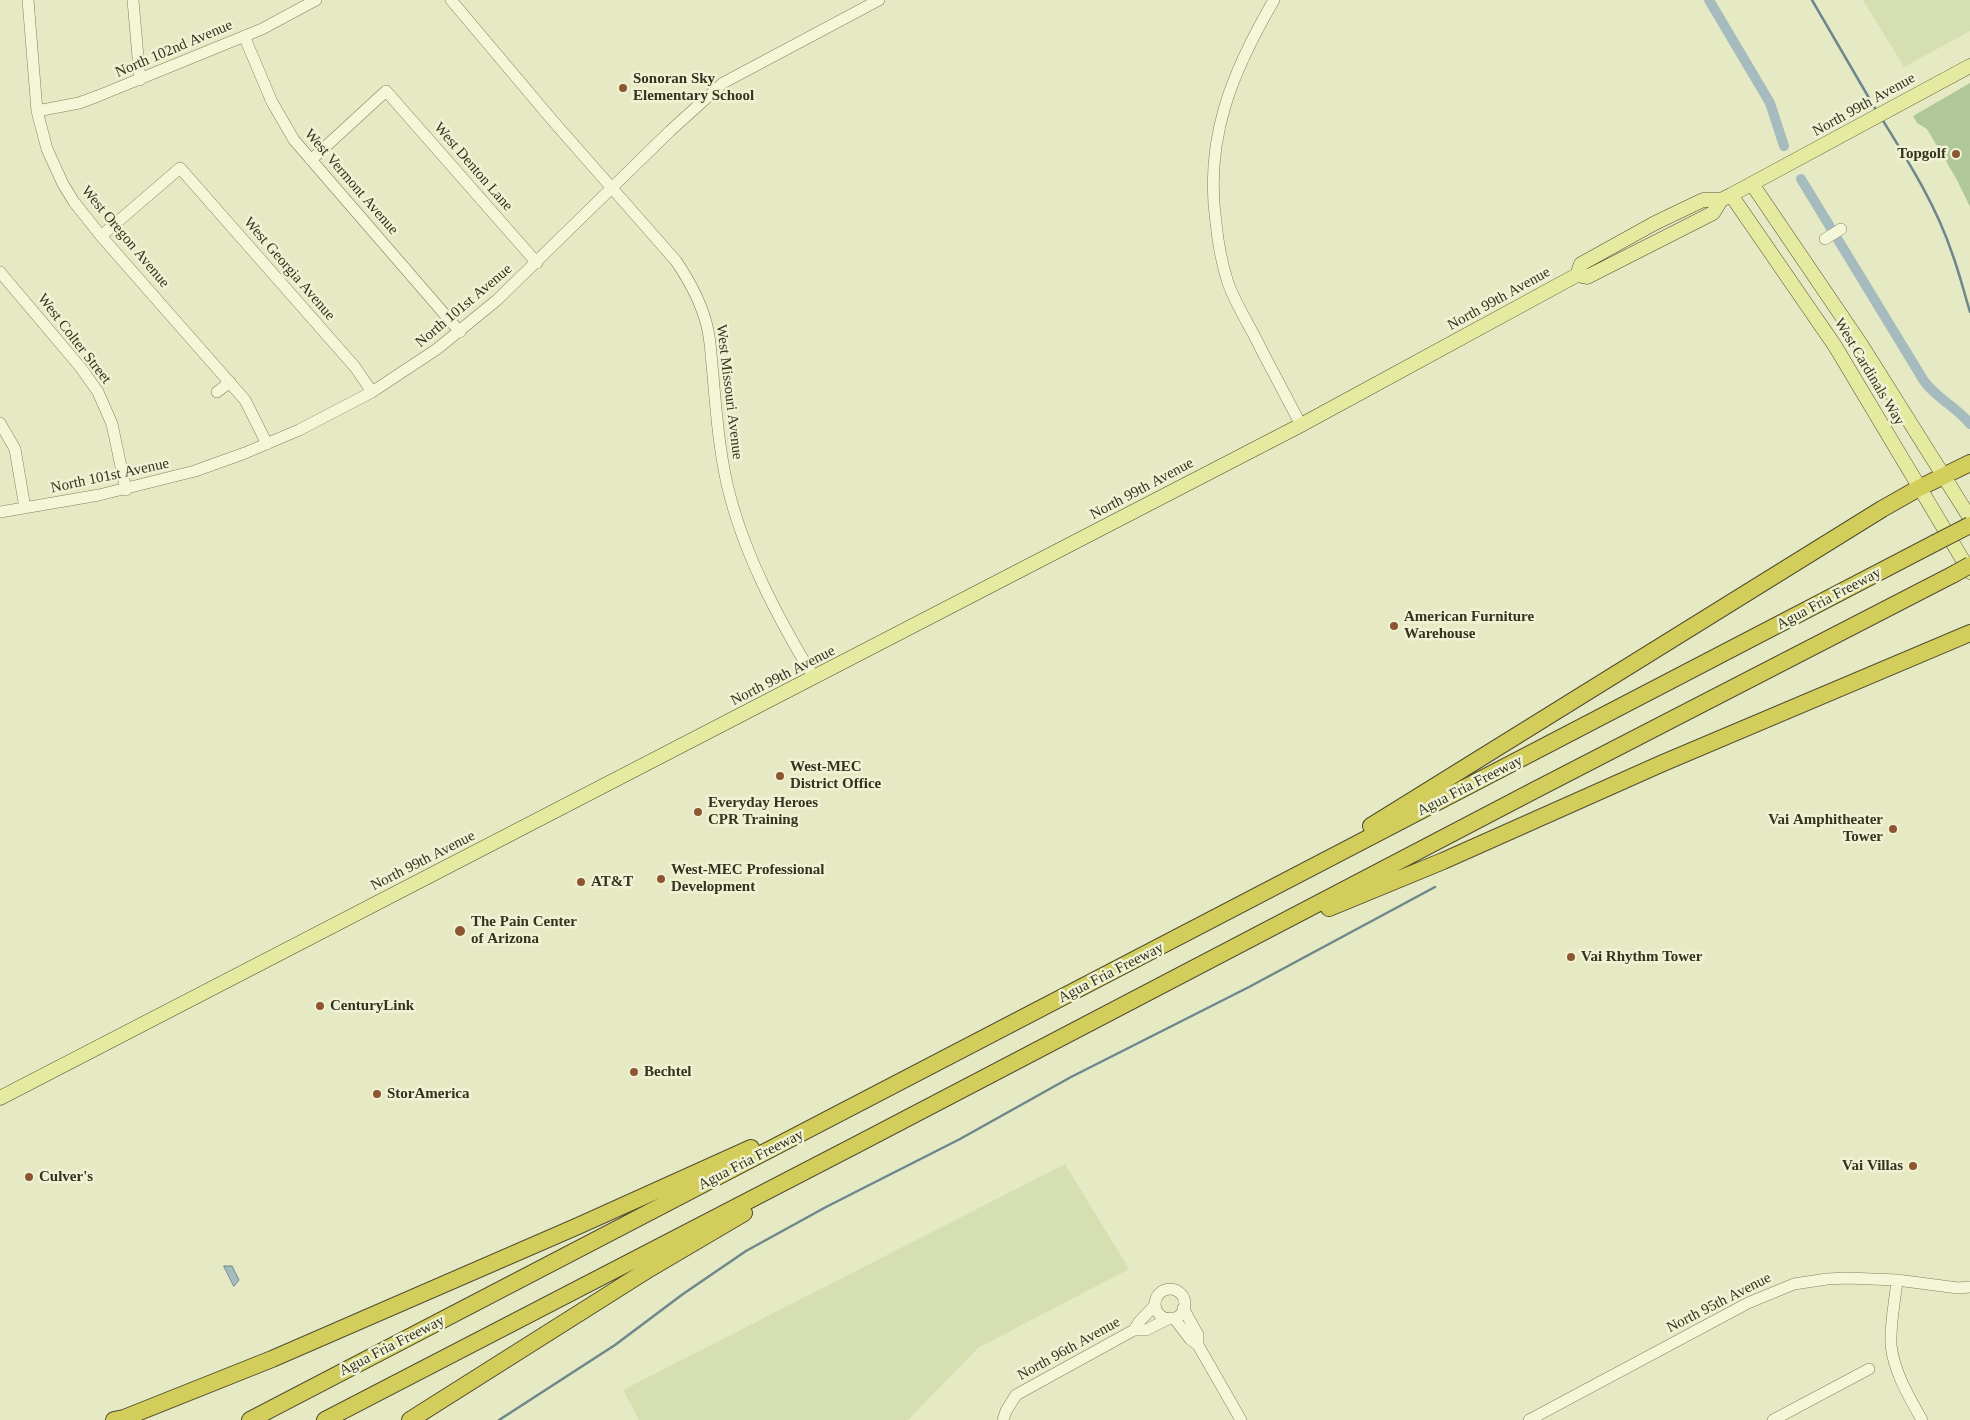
<!DOCTYPE html>
<html>
<head>
<meta charset="utf-8">
<style>
  body { margin:0 }
  canvas { display:block; background:#e6eac4 }
</style>
</head>
<body>
<canvas width="1970" height="1420"></canvas>
<script>
const ctx = document.querySelector('canvas').getContext('2d');
ctx.lineJoin = 'round';
function paint(path, color) {
  ctx.fillStyle = color;
  ctx.fill(path, 'evenodd');
}
function strokePath(path, color, width, dash) {
  ctx.strokeStyle = color;
  ctx.lineWidth = width;
  ctx.lineCap = dash ? 'butt' : 'round';
  ctx.setLineDash(dash || []);
  ctx.stroke(path);
}
function drawText(font, color, halo, rows, align = 'center') {
  ctx.font = font + ' "Times New Roman",serif';
  ctx.lineWidth = 5;
  ctx.setLineDash([]);
  ctx.textBaseline = 'middle';
  ctx.strokeStyle = halo;
  ctx.fillStyle = color;
  for (const [text, x, y, turn = 0] of rows) {
    ctx.save();
    ctx.translate(x, y);
    ctx.rotate((+turn || 0) * Math.PI / 180);
    ctx.textAlign = isNaN(turn) ? turn : align;
    if (halo) ctx.strokeText(text, 0, 0);
    ctx.fillText(text, 0, 0);
    ctx.restore();
  }
}
paint(new Path2D(`
  M 1863,0 L 1970,0 L 1970,31 L 1904,67 Z
  M 1065,1164 L 1129,1269 L 978,1348 L 908,1420 L 639,1420 L 623,1390 Z`), '#d5dfb2');
paint(new Path2D(`
  M 1970,83 L 1970,207 L 1957,180 L 1927,129 L 1917,123 L 1913,116 Z`), '#b0c799');
const water = new Path2D(`
  M 224,1266 L 232,1266 L 239,1280 L 234,1286 Z`);
paint(water, '#a6bbbe');
strokePath(water, '#6d878b', 1);
strokePath(new Path2D(`
  M 1812,0 L 1876,110
  M 1882,119 C 1908,161 1936,205 1952,253 C 1959,272 1964,292 1970,312
  M 499,1420 L 615,1345 L 683,1294 L 746,1251 L 826,1207 L 960,1139 L 1071,1077 L 1249,987 L 1435,887`), '#6d878b', 2.5);
strokePath(new Path2D(`
  M 1709,0 L 1770,103 L 1784,146
  M 1801,179 L 1924,381 C 1937,399 1957,407 1970,424`), '#a6bbbe', 10);
const minor = new Path2D(`
  M 28,0 L 37,111 L 47,149 L 63,184 L 74,202 L 101,236 L 245,400 L 267,444
  M 133,0 L 140,80
  M 451,0 L 553,121 L 676,261 C 689,280 701,302 707,326 C 711,341 711,359 713,375 C 716,411 719,448 727,484 C 743,553 778,618 814,678
  M 1274,0 C 1232,72 1204,139 1216,223 C 1218,243 1222,264 1228,283 C 1235,302 1246,320 1255,337 C 1270,367 1286,396 1301,425
  M 244,36 L 272,102 L 294,140 L 460,332
  M 37,111 L 79,103 L 98,96 L 262,29 L 316,0
  M 311,160 L 386,91 L 537,263
  M 101,236 L 180,168 L 355,367 L 372,392
  M 1825,239 L 1841,229
  M 0,272 L 81,368 L 98,392 L 112,424 L 126,490
  M 217,392 L 230,382
  M 0,423 L 15,449 L 25,508
  M 0,512 L 99,495 L 195,471 L 245,453 L 299,430 L 372,392 L 437,349 L 497,300 L 670,131 L 723,83 L 879,0
  M 1897,1280 C 1895,1301 1890,1324 1891,1345 C 1894,1372 1909,1397 1922,1420
  M1155 1304a15 15 0 1 1 30 0a15 15 0 1 1-30 0Z
  M 1183,1308 L 1198,1335 L 1198,1345
  M 1174,1318 L 1190,1339 L 1198,1345 L 1241,1420
  M 1134,1330 L 1139,1322 L 1155,1305
  M 1003,1420 L 1006,1411 L 1016,1395 L 1134,1330 L 1146,1330 L 1170,1318
  M 1529,1420 L 1748,1303 L 1794,1284 L 1827,1279 L 1847,1278 L 1897,1280 L 1958,1288 L 1970,1287
  M 1773,1420 L 1869,1369`);
const major = new Path2D(`
  M 1752,184 L 1862,346 L 1970,518
  M 1731,195 L 1835,346 L 1970,572
  M 1577,275 L 1581,264 L 1655,223 L 1703,200 L 1721,200 L 1731,195 L 1970,66
  M 0,1098 L 1301,425 L 1577,275 L 1587,277 L 1713,213 L 1721,200`);
const highway = new Path2D(`
  M 1371,826 L 1882,509 L 1919,488 L 1970,463
  M 1329,908 L 1443,861 L 1663,763 L 1970,633
  M 114,1420 L 124,1418 L 272,1359 L 578,1226 L 751,1148
  M 250,1420 L 1935,543
  M 325,1420 L 854,1146 L 1537,789 L 1954,574
  M 410,1420 L 649,1269 L 744,1213`);
strokePath(minor, '#83815c', 12);
strokePath(major, '#514d30', 15);
strokePath(highway, '#514d30', 18);
strokePath(minor, '#f3f6d7', 11);
strokePath(major, '#e4ea9f', 14);
strokePath(highway, '#d3ce5c', 16);
const highwayBridge = new Path2D(`
  M 1935,543 L 1970,525
  M 1954,574 L 1970,565`);
strokePath(highwayBridge, '#514d30', 18, []);
strokePath(highwayBridge, '#d3ce5c', 16);
for (const [x, y, r, color] of [
  [623,88,5,"#8d5531"],
  [1956,154,5,"#8d5531"],
  [1394,626,5,"#8d5531"],
  [780,776,5,"#8d5531"],
  [698,812,5,"#8d5531"],
  [1893,829,5,"#8d5531"],
  [661,879,5,"#8d5531"],
  [581,882,5,"#8d5531"],
  [460,931,6,"#8d5531"],
  [1571,957,5,"#8d5531"],
  [320,1006,5,"#8d5531"],
  [634,1072,5,"#8d5531"],
  [377,1094,5,"#8d5531"],
  [1913,1166,5,"#8d5531"],
  [29,1177,5,"#8d5531"]
]) {
  const dot = new Path2D();
  dot.arc(x, y, r, 0, 2 * Math.PI);
  ctx.fillStyle = color;
  ctx.fill(dot);
  strokePath(dot, '#eff2d3', 2);
}
drawText('15px', '#35321f', '#eff2d3', [
  ["North 102nd Avenue",174,49,-23],
  ["North 99th Avenue",1864,105,-29],
  ["West Denton Lane",473,167,49],
  ["West Vermont Avenue",351,182,49],
  ["West Oregon Avenue",125,237,50],
  ["West Georgia Avenue",289,269,49],
  ["North 99th Avenue",1499,299,-29],
  ["North 101st Avenue",464,306,-40],
  ["West Colter Street",74,339,52],
  ["West Cardinals Way",1869,372,59],
  ["West Missouri Avenue",729,392,83],
  ["North 101st Avenue",110,476,-12],
  ["North 99th Avenue",1142,489,-28],
  ["Agua Fria Freeway",1829,599,-28],
  ["North 99th Avenue",783,676,-27],
  ["Agua Fria Freeway",1470,786,-27],
  ["North 99th Avenue",423,861,-27],
  ["Agua Fria Freeway",1111,973,-27],
  ["Agua Fria Freeway",751,1160,-27],
  ["North 95th Avenue",1719,1303,-27],
  ["Agua Fria Freeway",392,1346,-27],
  ["North 96th Avenue",1069,1349,-29]
]);
drawText('bold 15px', '#35321f', '#eff2d3', [
  ["Sonoran Sky",633,79],
  ["Elementary School",633,96],
  ["Topgolf",1946,154,"right"],
  ["American Furniture",1404,617],
  ["Warehouse",1404,634],
  ["West-MEC",790,767],
  ["District Office",790,784],
  ["Everyday Heroes",708,803],
  ["CPR Training",708,820],
  ["Vai Amphitheater",1883,820,"right"],
  ["Tower",1883,837,"right"],
  ["West-MEC Professional",671,870],
  ["Development",671,887],
  ["AT&T",591,882],
  ["The Pain Center",471,922],
  ["of Arizona",471,939],
  ["Vai Rhythm Tower",1581,957],
  ["CenturyLink",330,1006],
  ["Bechtel",644,1072],
  ["StorAmerica",387,1094],
  ["Vai Villas",1903,1166,"right"],
  ["Culver's",39,1177]
], 'left');
</script>
</body>
</html>
